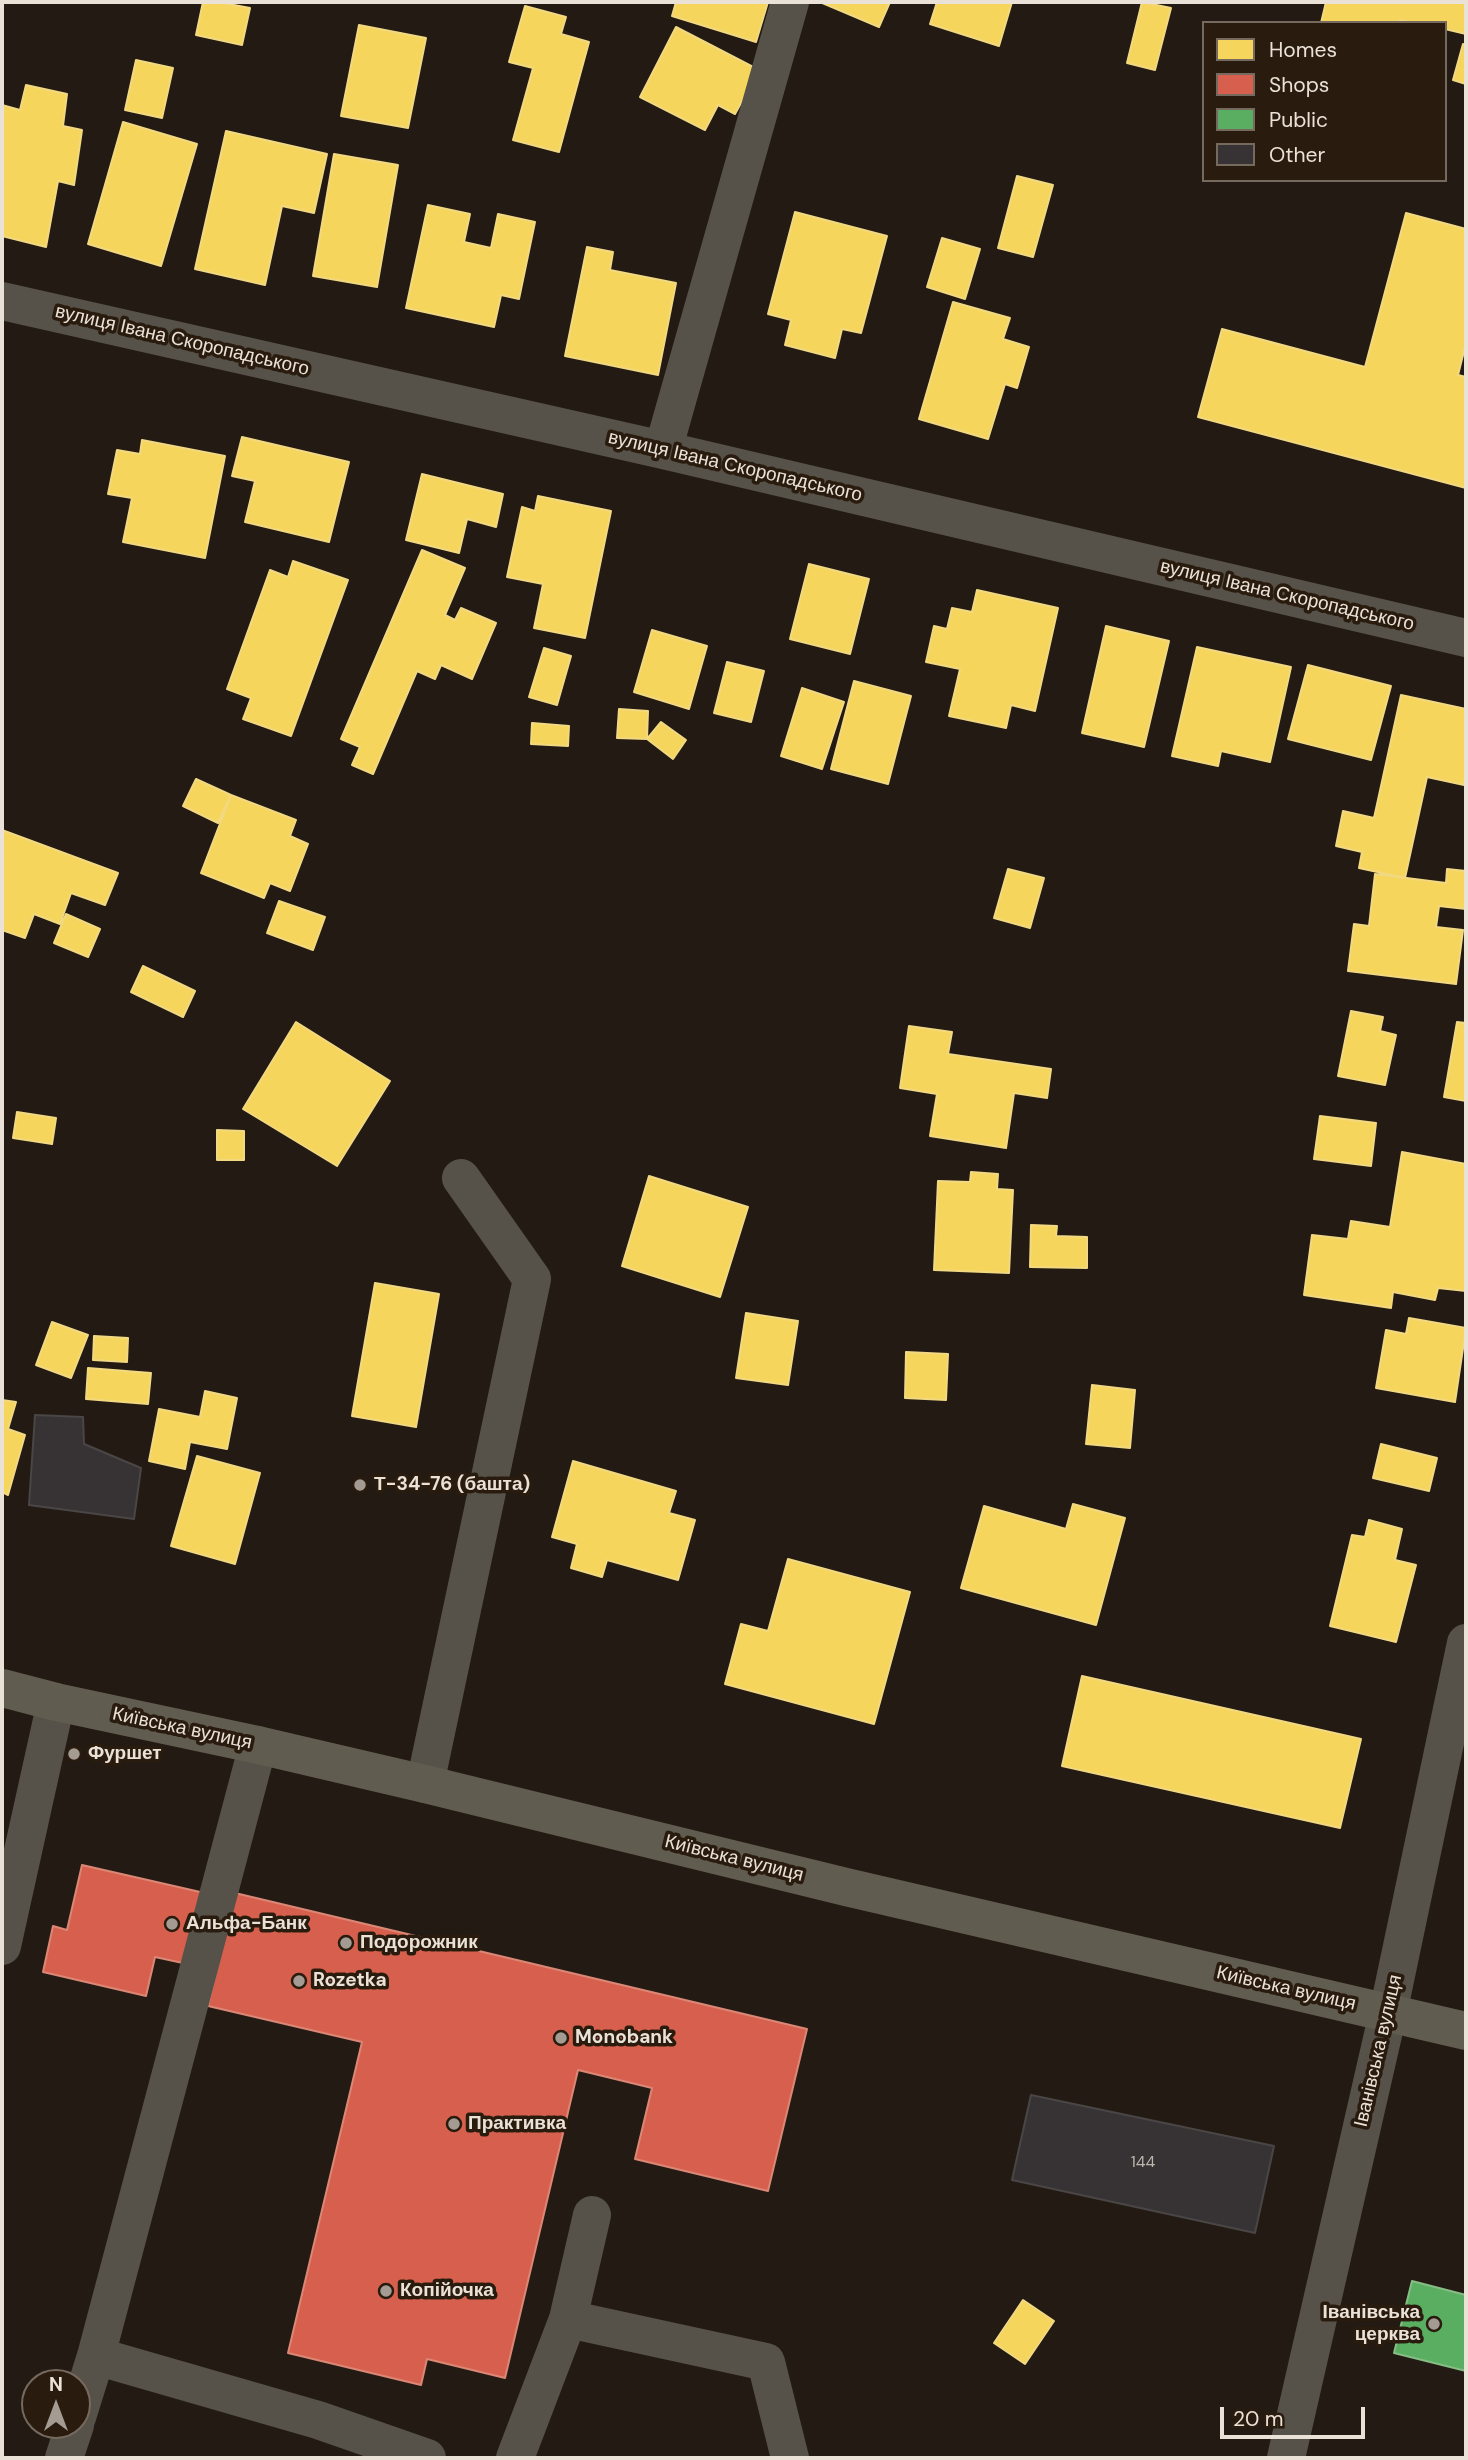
<!DOCTYPE html>
<html>
<head>
<meta charset="utf-8">
<style>
  body { margin:0 }
  #map { position:relative; width:1468px; height:2460px; overflow:hidden; background:#231b13; font-family:"DM Sans",sans-serif }
  canvas { display:block }
  .frame { position:absolute; inset:0; border:4px solid #eae1d7; pointer-events:none }
  .legend { position:absolute; left:1202px; top:21px; width:245px; height:161px; box-sizing:border-box; background:#291b0d; border:2px solid #766a5e; margin:0; padding:9px 12px; list-style:none; font-size:21px; color:#eae1d7 }
  .legend li { display:flex; align-items:center; gap:14px; height:35px }
  .legend b { width:35px; border:2px solid #766a5e }
  .north { position:absolute; left:21px; top:2369px; width:70px; height:70px; box-sizing:border-box; background:#291b0d; border:2px solid #766a5e; border-radius:50%; rotate:0deg; font-size:19px; font-weight:700; line-height:28px; text-align:center; color:#eae1d7 }
  .north::after { content:''; display:block; margin:auto; width:24px; height:32px; background:#a49c92; clip-path:polygon(50% 0,100% 100%,50% 72%,0 100%) }
  .scale { position:absolute; left:1220px; top:2407px; width:145px; height:32px; box-sizing:border-box; border:4px solid #eae1d7; border-top:0; padding-left:9px; font-size:21px; line-height:24px; white-space:nowrap; color:#eae1d7; -webkit-text-stroke:5px #291b0d; paint-order:stroke }
</style>
</head>
<body>
<div id="map">
<canvas width="1468" height="2460"></canvas>
<div class="frame"></div>
<ul class="legend">
<li><b style="height:19px;background:#f6d55c"></b>Homes</li>
<li><b style="height:19px;background:#d6604d"></b>Shops</li>
<li><b style="height:19px;background:#5aae61"></b>Public</li>
<li><b style="height:19px;background:#373334"></b>Other</li>
</ul>
<div class="north">N</div>
<div class="scale">20 m</div>
</div>
<script>
const ctx = document.querySelector('canvas').getContext('2d');
ctx.lineJoin = 'round';
function paint(path, color) {
  ctx.fillStyle = color;
  ctx.fill(path, 'evenodd');
}
function strokePath(path, color, width, dash) {
  ctx.strokeStyle = color;
  ctx.lineWidth = width;
  ctx.lineCap = dash ? 'butt' : 'round';
  ctx.setLineDash(dash || []);
  ctx.stroke(path);
}
function drawText(font, color, halo, rows, align = 'center') {
  ctx.font = font + ' "DM Sans",sans-serif';
  ctx.lineWidth = 7;
  ctx.setLineDash([]);
  ctx.textBaseline = 'middle';
  ctx.strokeStyle = halo;
  ctx.fillStyle = color;
  for (const [text, x, y, turn = 0] of rows) {
    ctx.save();
    ctx.translate(x, y);
    ctx.rotate((+turn || 0) * Math.PI / 180);
    ctx.textAlign = isNaN(turn) ? turn : align;
    if (halo) ctx.strokeText(text, 0, 0);
    ctx.fillText(text, 0, 0);
    ctx.restore();
  }
}
const homes = new Path2D(`
  M 203,2 L 218,2 L 250,8 L 242,45 L 196,35 Z
  M 676,2 L 768,2 L 756,42 L 672,16 Z
  M 820,2 L 890,2 L 879,27 Z
  M 937,2 L 1012,2 L 999,46 L 930,24 Z
  M 1142,2 L 1171,8 L 1155,70 L 1127,63 Z
  M 1326,2 L 1466,2 L 1466,34 L 1445,29 L 1445,23 L 1415,23 L 1400,20 L 1399,23 L 1321,23 Z
  M 525,6 L 566,17 L 561,34 L 589,42 L 559,152 L 513,140 L 533,68 L 509,62 Z
  M 359,25 L 426,38 L 408,128 L 341,116 Z
  M 676,27 L 759,70 L 735,114 L 718,105 L 705,130 L 640,97 Z
  M 1463,44 L 1466,45 L 1466,84 L 1453,80 Z
  M 136,60 L 173,68 L 162,118 L 125,110 Z
  M 26,85 L 67,94 L 63,126 L 82,130 L 74,185 L 58,181 L 46,247 L 2,236 L 2,105 L 20,110 Z
  M 123,122 L 197,144 L 161,266 L 88,244 Z
  M 226,131 L 327,154 L 314,213 L 282,206 L 265,285 L 195,269 Z
  M 334,154 L 398,165 L 377,287 L 313,276 Z
  M 1017,176 L 1053,185 L 1033,257 L 998,248 Z
  M 428,205 L 470,214 L 464,242 L 491,248 L 498,214 L 535,222 L 519,299 L 501,295 L 494,327 L 406,308 Z
  M 795,212 L 887,236 L 861,333 L 842,329 L 835,358 L 785,345 L 791,320 L 768,314 Z
  M 1406,213 L 1466,229 L 1466,343 L 1458,375 L 1466,377 L 1466,488 L 1198,417 L 1222,329 L 1365,367 Z
  M 942,238 L 980,249 L 965,299 L 927,287 Z
  M 587,247 L 613,252 L 610,270 L 676,283 L 658,375 L 565,356 Z
  M 953,302 L 1010,318 L 1003,339 L 1029,347 L 1017,388 L 1005,384 L 988,439 L 919,419 Z
  M 242,437 L 349,462 L 329,542 L 245,522 L 255,481 L 232,476 Z
  M 142,440 L 225,456 L 205,558 L 123,542 L 132,498 L 108,494 L 117,450 L 140,454 Z
  M 422,474 L 503,494 L 496,527 L 467,519 L 459,553 L 406,540 Z
  M 538,496 L 611,511 L 585,638 L 534,628 L 543,584 L 507,577 L 522,507 L 535,511 Z
  M 422,550 L 465,568 L 445,615 L 455,620 L 461,608 L 496,623 L 472,679 L 441,665 L 435,679 L 417,671 L 373,774 L 352,765 L 360,747 L 341,739 Z
  M 293,561 L 348,580 L 291,736 L 243,719 L 251,698 L 227,689 L 270,570 L 288,577 Z
  M 809,564 L 869,579 L 850,654 L 790,639 Z
  M 977,590 L 1058,608 L 1035,711 L 1011,705 L 1006,728 L 949,716 L 960,669 L 926,662 L 934,626 L 947,629 L 952,608 L 972,612 Z
  M 1106,626 L 1169,641 L 1144,747 L 1082,733 Z
  M 652,630 L 707,646 L 689,709 L 634,692 Z
  M 1197,647 L 1291,667 L 1270,762 L 1221,751 L 1218,766 L 1172,756 Z
  M 544,648 L 571,656 L 557,705 L 529,697 Z
  M 727,662 L 764,671 L 751,722 L 714,713 Z
  M 1308,665 L 1391,686 L 1371,760 L 1288,739 Z
  M 854,681 L 911,696 L 888,784 L 831,769 Z
  M 802,688 L 844,702 L 822,769 L 781,756 Z
  M 1401,695 L 1466,709 L 1466,772 L 1464,785 L 1427,777 L 1405,878 L 1359,868 L 1362,852 L 1336,846 L 1343,811 L 1374,818 Z
  M 619,709 L 648,711 L 647,739 L 617,738 Z
  M 661,722 L 686,740 L 673,759 L 647,739 Z
  M 532,723 L 569,726 L 568,746 L 531,744 Z
  M 196,779 L 231,795 L 218,823 L 183,806 Z
  M 231,795 L 296,820 L 290,836 L 308,844 L 290,891 L 270,883 L 264,898 L 201,873 Z
  M 2,830 L 118,873 L 105,905 L 71,893 L 60,924 L 34,914 L 25,938 L 2,930 Z
  M 1008,869 L 1044,878 L 1030,928 L 994,918 Z
  M 1447,869 L 1466,871 L 1466,909 L 1439,906 L 1436,927 L 1463,930 L 1456,984 L 1348,971 L 1354,924 L 1369,926 L 1375,874 L 1446,883 Z
  M 279,901 L 325,917 L 313,950 L 267,933 Z
  M 66,914 L 100,929 L 88,957 L 54,943 Z
  M 143,966 L 195,991 L 183,1017 L 131,992 Z
  M 1351,1011 L 1383,1017 L 1380,1031 L 1396,1035 L 1385,1085 L 1338,1076 Z
  M 296,1022 L 390,1081 L 337,1166 L 243,1109 Z
  M 1457,1022 L 1466,1023 L 1466,1101 L 1444,1097 Z
  M 909,1026 L 952,1032 L 948,1054 L 1051,1069 L 1047,1098 L 1014,1093 L 1006,1148 L 930,1136 L 937,1094 L 900,1088 Z
  M 17,1112 L 56,1118 L 52,1144 L 13,1138 Z
  M 1320,1116 L 1376,1123 L 1371,1166 L 1314,1159 Z
  M 217,1130 L 244,1131 L 244,1160 L 217,1160 Z
  M 1402,1152 L 1466,1164 L 1466,1291 L 1438,1288 L 1435,1300 L 1393,1292 L 1391,1308 L 1304,1295 L 1312,1235 L 1348,1239 L 1351,1221 L 1390,1227 Z
  M 971,1172 L 998,1174 L 997,1189 L 1013,1190 L 1009,1273 L 934,1270 L 938,1181 L 970,1182 Z
  M 649,1176 L 748,1207 L 720,1297 L 622,1266 Z
  M 1031,1225 L 1057,1226 L 1056,1236 L 1087,1237 L 1087,1268 L 1030,1267 Z
  M 375,1283 L 439,1294 L 416,1427 L 352,1416 Z
  M 746,1313 L 798,1321 L 788,1385 L 736,1378 Z
  M 1409,1318 L 1466,1328 L 1455,1402 L 1376,1388 L 1386,1330 L 1406,1334 Z
  M 52,1322 L 88,1335 L 71,1378 L 36,1365 Z
  M 94,1336 L 128,1338 L 127,1362 L 93,1360 Z
  M 906,1352 L 948,1354 L 946,1400 L 905,1398 Z
  M 88,1368 L 151,1373 L 148,1404 L 86,1399 Z
  M 1092,1385 L 1135,1390 L 1130,1448 L 1086,1444 Z
  M 205,1391 L 237,1398 L 227,1449 L 190,1442 L 185,1469 L 149,1461 L 159,1409 L 200,1417 Z
  M 2,1400 L 16,1402 L 8,1429 L 25,1435 L 8,1495 L 2,1492 Z
  M 1381,1444 L 1437,1458 L 1429,1491 L 1373,1478 Z
  M 197,1456 L 260,1473 L 235,1564 L 171,1546 Z
  M 573,1461 L 676,1491 L 669,1513 L 695,1520 L 678,1580 L 607,1560 L 602,1577 L 571,1568 L 577,1544 L 552,1537 Z
  M 1073,1504 L 1125,1518 L 1096,1625 L 961,1588 L 984,1506 L 1066,1529 Z
  M 1369,1520 L 1402,1529 L 1395,1560 L 1416,1565 L 1396,1642 L 1330,1626 L 1352,1535 L 1365,1537 Z
  M 788,1559 L 910,1592 L 874,1724 L 725,1684 L 741,1624 L 768,1631 Z
  M 1082,1676 L 1361,1739 L 1340,1828 L 1062,1766 Z
  M 1023,2300 L 1054,2321 L 1025,2364 L 994,2343 Z`);
paint(homes, '#f6d55c');
strokePath(homes, '#f2d981', 2);
const shops = new Path2D(`
  M 82,1865 L 209,1894 L 192,1965 L 155,1957 L 146,1996 L 43,1972 L 53,1926 L 67,1930 Z
  M 235,1893 L 807,2029 L 768,2191 L 635,2159 L 652,2088 L 578,2070 L 505,2378 L 427,2359 L 421,2385 L 288,2353 L 362,2042 L 208,2006 Z`);
paint(shops, '#d6604d');
strokePath(shops, '#dc8776', 2);
const public = new Path2D(`
  M 1412,2281 L 1466,2295 L 1466,2371 L 1394,2353 Z`);
paint(public, '#5aae61');
strokePath(public, '#85bd84', 2);
const building = new Path2D(`
  M 35,1415 L 83,1417 L 84,1444 L 141,1468 L 134,1519 L 29,1505 Z
  M 1031,2095 L 1274,2146 L 1255,2233 L 1012,2180 Z`);
paint(building, '#373334');
strokePath(building, '#4a4646', 2);
strokePath(new Path2D(`
  M 2,301 L 663,450 L 1466,638
  M 663,450 L 790,2
  M 425,1784 L 532,1279 L 461,1178
  M 2,1946 L 56,1702
  M 568,2319 L 766,2362 L 790,2458
  M 96,2356 L 318,2420 L 427,2458
  M 77,2417 L 96,2356 L 258,1745
  M 64,2458 L 75,2425
  M 515,2458 L 568,2319 L 592,2215
  M 1286,2458 L 1388,2013 L 1466,1643`), '#565249', 38);
strokePath(new Path2D(`
  M 2,1688 L 56,1702 L 258,1745 L 425,1784 L 846,1887 L 1466,2031`), '#615c50', 38);
for (const [x, y, r, color] of [
  [360,1485,7,"#a49c92"],
  [74,1754,7,"#a49c92"],
  [172,1924,7,"#a49c92"],
  [346,1943,7,"#a49c92"],
  [299,1981,7,"#a49c92"],
  [561,2038,7,"#a49c92"],
  [454,2124,7,"#a49c92"],
  [386,2291,7,"#a49c92"],
  [1434,2324,7,"#a49c92"]
]) {
  const dot = new Path2D();
  dot.arc(x, y, r, 0, 2 * Math.PI);
  ctx.fillStyle = color;
  ctx.fill(dot);
  strokePath(dot, '#291b0d', 2.5);
}
drawText('16px', '#bdb6ae', null, [
  ["144",1143,2163]
]);
drawText('19px', '#eae1d7', '#291b0d', [
  ["вулиця Івана Скоропадського",182,341,13],
  ["вулиця Івана Скоропадського",735,467,13],
  ["вулиця Івана Скоропадського",1287,596,13],
  ["Київська вулиця",182,1729,12],
  ["Київська вулиця",734,1859,14],
  ["Київська вулиця",1286,1989,13],
  ["Іванівська вулиця",1379,2051,-77]
]);
drawText('bold 19px', '#eae1d7', '#291b0d', [
  ["Т-34-76 (башта)",374,1485],
  ["Фуршет",88,1754],
  ["Альфа-Банк",186,1924],
  ["Подорожник",360,1943],
  ["Rozetka",313,1981],
  ["Monobank",575,2038],
  ["Практивка",468,2124],
  ["Копійочка",400,2291],
  ["Іванівська",1420,2313,"right"],
  ["церква",1420,2335,"right"]
], 'left');
</script>
</body>
</html>
